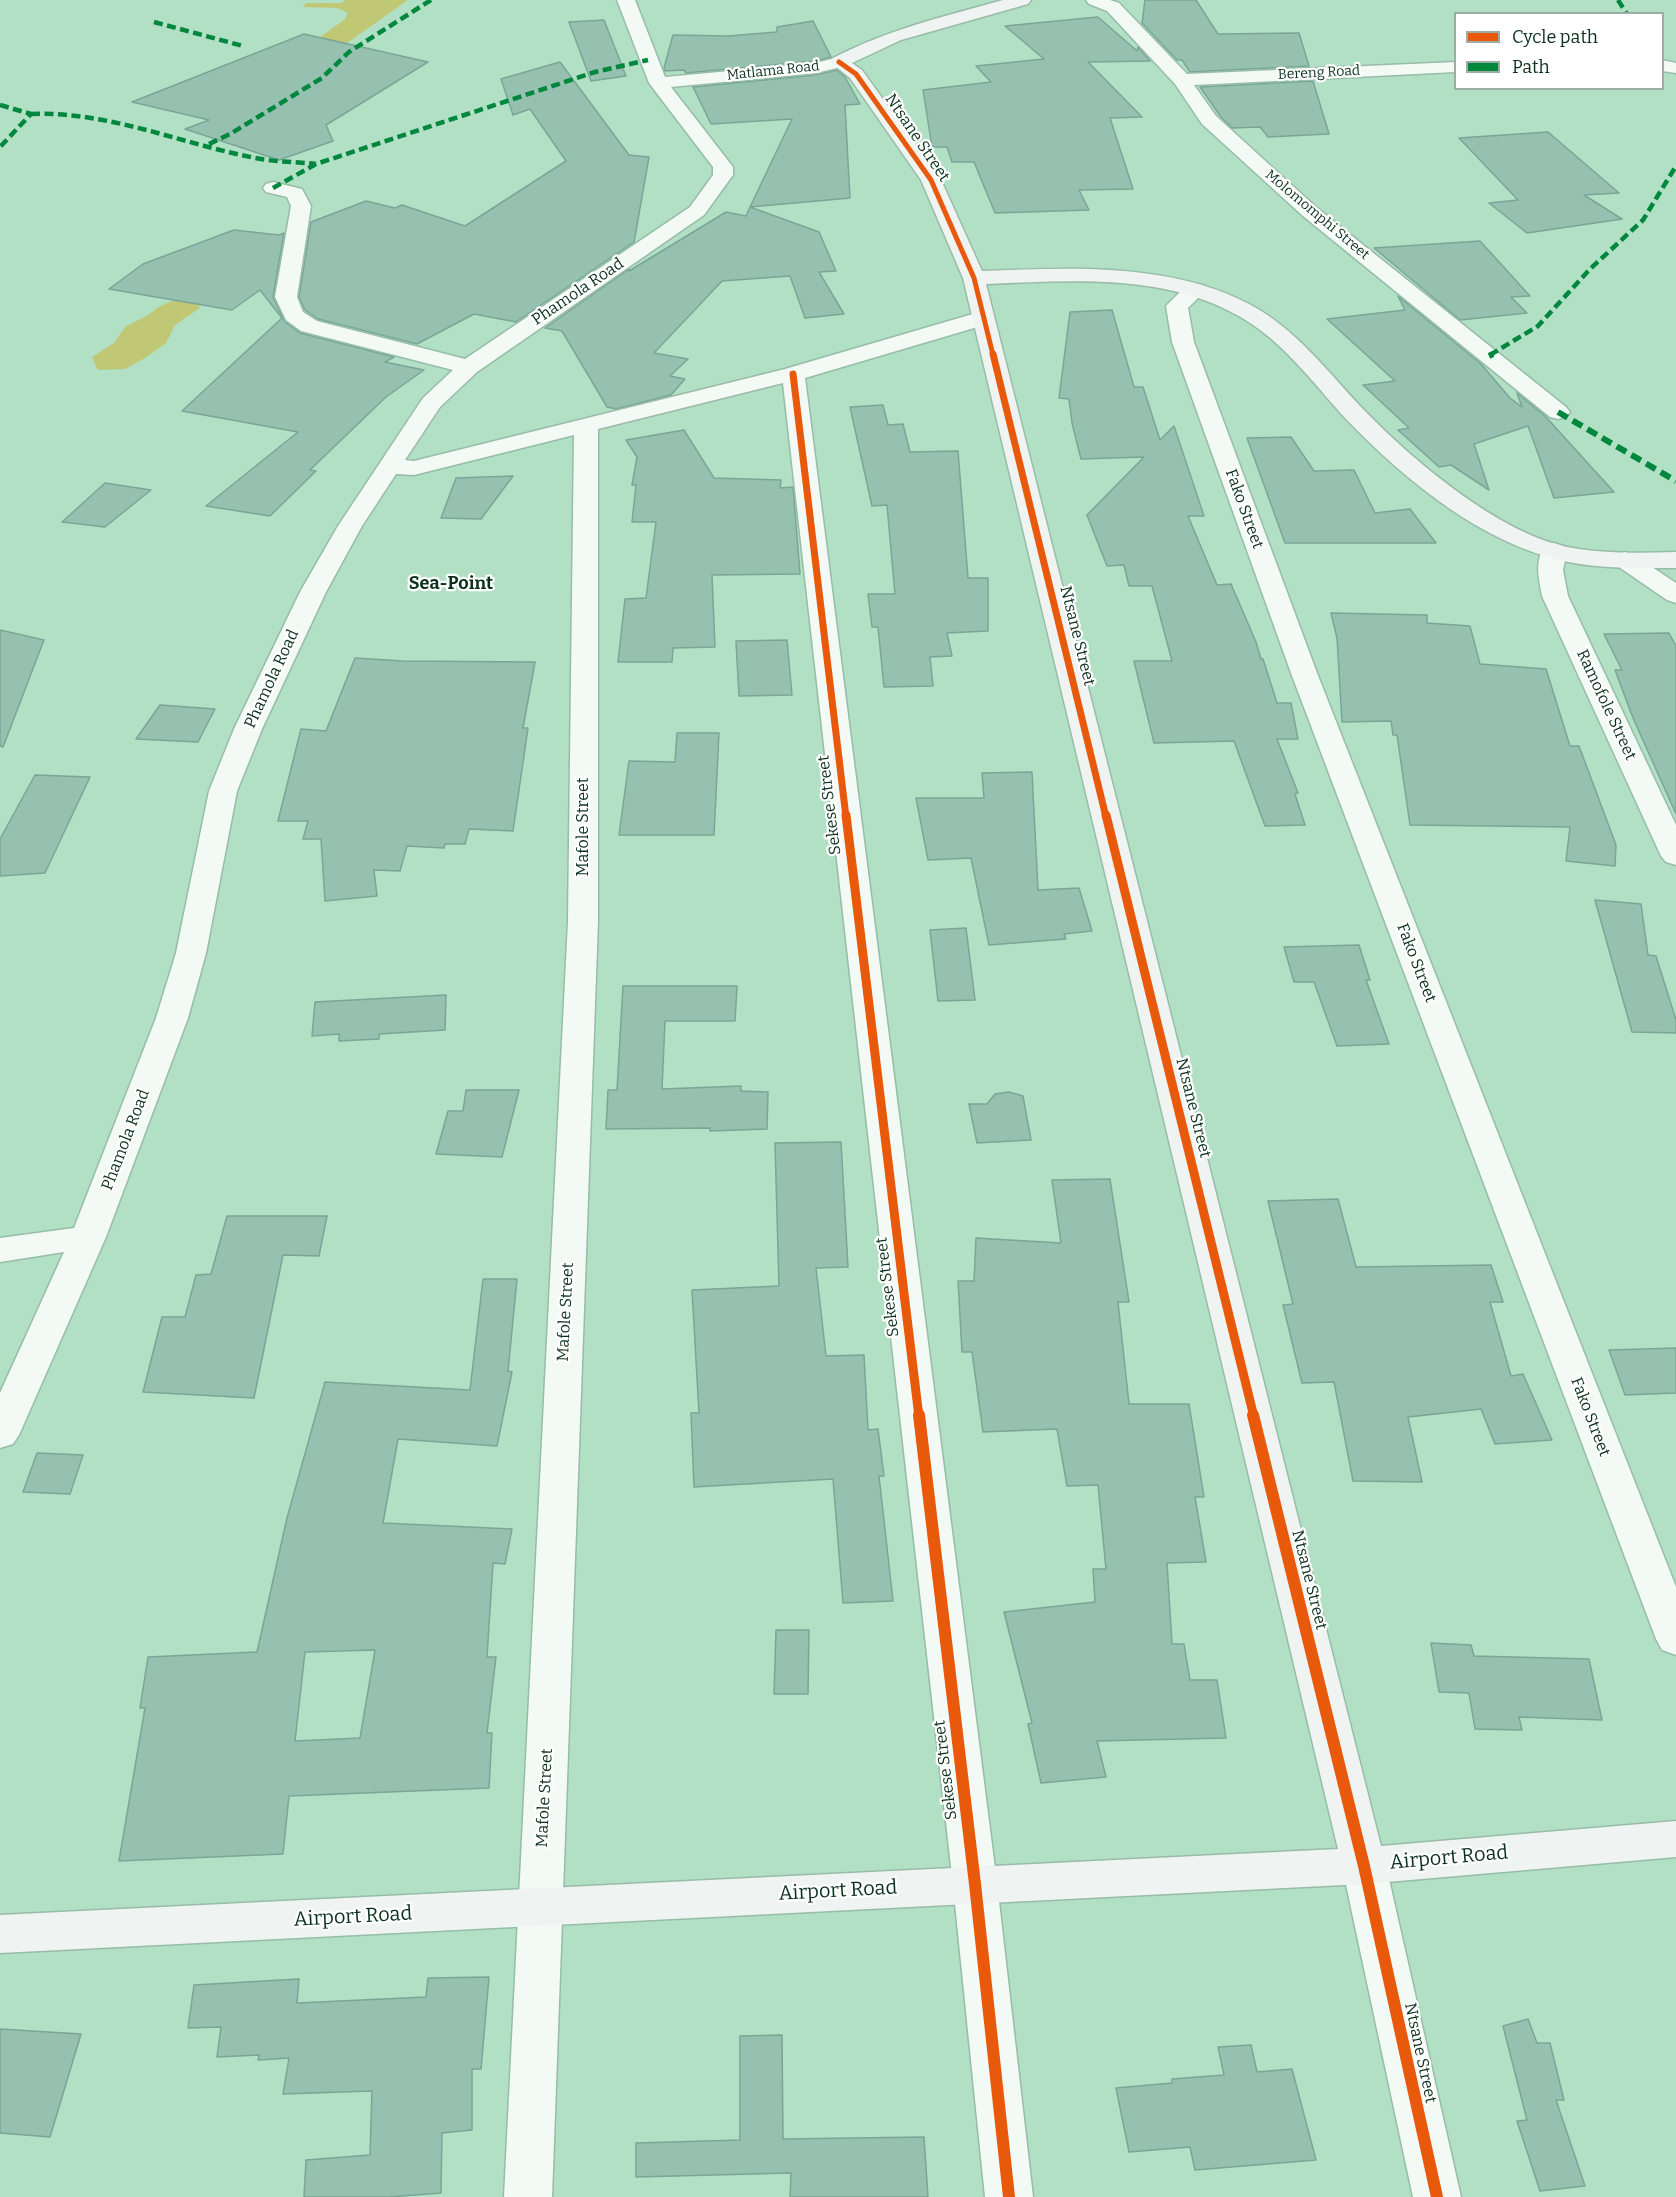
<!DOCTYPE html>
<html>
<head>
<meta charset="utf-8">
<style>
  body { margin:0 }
  #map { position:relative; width:1676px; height:2197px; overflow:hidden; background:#b1e0c5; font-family:Bitter,serif }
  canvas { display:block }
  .legend { position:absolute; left:1454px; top:12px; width:210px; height:78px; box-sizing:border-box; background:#fff; border:2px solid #9dada5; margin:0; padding:8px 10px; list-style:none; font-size:18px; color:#0b311e }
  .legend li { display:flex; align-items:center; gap:12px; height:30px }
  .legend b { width:30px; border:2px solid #9dada5 }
</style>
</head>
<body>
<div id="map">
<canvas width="1676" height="2197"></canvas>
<ul class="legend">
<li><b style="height:8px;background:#e8590c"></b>Cycle path</li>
<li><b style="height:8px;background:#00873e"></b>Path</li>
</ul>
</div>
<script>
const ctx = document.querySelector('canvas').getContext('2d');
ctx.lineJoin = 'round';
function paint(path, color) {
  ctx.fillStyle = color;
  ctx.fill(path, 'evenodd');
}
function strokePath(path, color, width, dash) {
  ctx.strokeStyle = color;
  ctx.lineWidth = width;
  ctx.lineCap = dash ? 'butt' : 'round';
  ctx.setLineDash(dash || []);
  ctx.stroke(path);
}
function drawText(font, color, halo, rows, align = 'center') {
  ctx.font = font + ' Bitter,serif';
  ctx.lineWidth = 4.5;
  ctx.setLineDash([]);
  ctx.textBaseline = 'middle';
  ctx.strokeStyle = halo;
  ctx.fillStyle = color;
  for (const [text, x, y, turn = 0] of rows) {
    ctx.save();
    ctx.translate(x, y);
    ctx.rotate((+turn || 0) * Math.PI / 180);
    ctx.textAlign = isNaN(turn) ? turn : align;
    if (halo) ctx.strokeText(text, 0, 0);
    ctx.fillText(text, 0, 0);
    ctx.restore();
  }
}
paint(new Path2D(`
  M 346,0 L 408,0 L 340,48 L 313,42 L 344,20 L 348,13 L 337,8 L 303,7 L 306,3 L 341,3 Z
  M 180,298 L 197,300 L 200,308 L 175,325 L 166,343 L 145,358 L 125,369 L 98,370 L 92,357 L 114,343 L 125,327 L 148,315 L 160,306 Z`), '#c0c876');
const building = new Path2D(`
  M 1145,0 L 1196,0 L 1218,34 L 1299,33 L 1309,66 L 1190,72 L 1182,60 L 1177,60 L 1142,23 Z
  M 1098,17 L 1137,51 L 1138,47 L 1150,61 L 1088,62 L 1142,117 L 1110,118 L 1133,189 L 1079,190 L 1089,210 L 995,213 L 974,162 L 952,162 L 947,147 L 932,147 L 923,90 L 991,82 L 976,66 L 1044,59 L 1005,26 Z
  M 604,20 L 626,76 L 591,81 L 569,22 Z
  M 813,21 L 831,57 L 816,61 L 686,73 L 684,70 L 665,71 L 664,68 L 673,35 L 728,36 L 777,32 L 777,27 Z
  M 304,34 L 428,62 L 326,125 L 333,141 L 279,160 L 185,129 L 209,120 L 132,102 Z
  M 560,62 L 629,155 L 649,157 L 634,242 L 516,322 L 474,314 L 417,344 L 318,319 L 305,310 L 299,297 L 311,222 L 366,201 L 395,208 L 402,205 L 465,226 L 566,161 L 530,109 L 513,115 L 501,79 Z
  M 837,70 L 845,77 L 860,104 L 845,105 L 850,198 L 750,207 L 792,119 L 711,124 L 693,87 L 816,75 Z
  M 1313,81 L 1329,134 L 1268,137 L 1260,127 L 1232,128 L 1221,117 L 1200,87 Z
  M 1548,132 L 1619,193 L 1584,195 L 1622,219 L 1527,233 L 1489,203 L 1518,200 L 1459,138 Z
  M 750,207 L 819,232 L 836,271 L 819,272 L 844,314 L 805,318 L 790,276 L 722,281 L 654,353 L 688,359 L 670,376 L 685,379 L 671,395 L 616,409 L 607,407 L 562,331 L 545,328 L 629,269 L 629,271 L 726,212 L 746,216 Z
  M 234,230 L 279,235 L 284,233 L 273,297 L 285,322 L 300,333 L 394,357 L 385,362 L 424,370 L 386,397 L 310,470 L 316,471 L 270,516 L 206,506 L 298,432 L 182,411 L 282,318 L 260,290 L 232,310 L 109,289 L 143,264 Z
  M 1480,241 L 1530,296 L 1511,297 L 1527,313 L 1460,320 L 1374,248 Z
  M 1398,296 L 1481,364 L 1510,398 L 1522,407 L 1517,393 L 1545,416 L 1614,492 L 1554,498 L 1528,426 L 1474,444 L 1489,490 L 1451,465 L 1439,467 L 1398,430 L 1409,428 L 1363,385 L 1395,381 L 1327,319 L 1405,310 Z
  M 1112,310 L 1134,387 L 1143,387 L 1160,440 L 1174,426 L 1204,516 L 1188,516 L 1217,585 L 1231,584 L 1256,642 L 1261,659 L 1263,659 L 1277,703 L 1291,703 L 1298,739 L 1277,739 L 1298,793 L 1295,794 L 1305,825 L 1265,826 L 1234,741 L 1154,743 L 1134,661 L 1172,661 L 1152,586 L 1129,586 L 1124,565 L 1107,566 L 1087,515 L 1144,457 L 1081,459 L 1072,423 L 1069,399 L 1059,398 L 1070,312 Z
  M 883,405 L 888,425 L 903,424 L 910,452 L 958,451 L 968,578 L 988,578 L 988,631 L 947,633 L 952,656 L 930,657 L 933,686 L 884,687 L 878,627 L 872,627 L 868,594 L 895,594 L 887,505 L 872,506 L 850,407 Z
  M 684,430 L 714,478 L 781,480 L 780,488 L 793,487 L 800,574 L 712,575 L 715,647 L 673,648 L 672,662 L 618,662 L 625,599 L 646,598 L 656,522 L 632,522 L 636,485 L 632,485 L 637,457 L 626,440 Z
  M 1291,437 L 1314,471 L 1354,470 L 1375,513 L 1410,509 L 1436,543 L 1285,543 L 1247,438 Z
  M 513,476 L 481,519 L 441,518 L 456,478 Z
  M 105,483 L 151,490 L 105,527 L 62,522 Z
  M 1331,613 L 1427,615 L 1427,623 L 1470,626 L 1480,664 L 1546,669 L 1570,746 L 1579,746 L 1616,845 L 1615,866 L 1566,861 L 1570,827 L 1410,825 L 1397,735 L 1393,735 L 1391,721 L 1342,722 L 1337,638 Z
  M 0,630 L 44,640 L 3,747 L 0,746 Z
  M 1669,633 L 1676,646 L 1676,814 L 1633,718 L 1615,670 L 1622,670 L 1604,634 Z
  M 787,640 L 792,695 L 739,696 L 736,641 Z
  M 355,658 L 402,661 L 535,662 L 523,728 L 528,728 L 513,831 L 469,829 L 465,844 L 445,844 L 444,848 L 407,846 L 400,871 L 374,870 L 377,896 L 325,901 L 321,839 L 303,839 L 308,821 L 278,821 L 301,729 L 326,731 Z
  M 160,705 L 215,709 L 198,742 L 136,739 Z
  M 677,733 L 719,733 L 714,835 L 619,835 L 629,761 L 675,762 Z
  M 1032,772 L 1038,890 L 1079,888 L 1092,931 L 1064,934 L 1066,939 L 989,945 L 971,858 L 928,860 L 916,798 L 984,798 L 982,773 Z
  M 35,775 L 90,777 L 45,873 L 0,876 L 0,839 Z
  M 1595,900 L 1641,904 L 1648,955 L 1656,956 L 1676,1020 L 1676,1033 L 1632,1032 Z
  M 966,928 L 975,1000 L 938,1001 L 930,930 Z
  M 1359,945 L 1370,980 L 1366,980 L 1389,1044 L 1337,1046 L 1314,982 L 1294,982 L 1284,947 Z
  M 623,986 L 737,986 L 735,1021 L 665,1021 L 662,1089 L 741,1086 L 741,1091 L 768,1092 L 767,1129 L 710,1131 L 710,1128 L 606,1129 L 608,1090 L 617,1090 Z
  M 446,995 L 445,1030 L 379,1034 L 379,1039 L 339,1041 L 339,1034 L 312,1036 L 315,1002 Z
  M 466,1090 L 519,1090 L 502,1157 L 436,1154 L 448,1111 L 463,1111 Z
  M 1009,1092 L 1023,1096 L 1031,1140 L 977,1143 L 969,1104 L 987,1104 L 995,1094 Z
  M 841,1142 L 848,1267 L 816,1268 L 826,1356 L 864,1355 L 868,1430 L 878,1429 L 884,1476 L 879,1476 L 893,1601 L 843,1603 L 833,1479 L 694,1487 L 691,1413 L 699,1413 L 692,1290 L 779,1286 L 775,1143 Z
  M 1110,1179 L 1129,1302 L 1118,1302 L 1129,1404 L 1189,1404 L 1204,1497 L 1195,1497 L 1206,1562 L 1167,1563 L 1172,1644 L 1184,1644 L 1190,1680 L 1217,1680 L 1226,1738 L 1097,1741 L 1106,1777 L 1041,1783 L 1028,1724 L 1032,1723 L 1004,1612 L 1095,1602 L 1093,1569 L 1106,1569 L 1098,1485 L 1067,1486 L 1057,1429 L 983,1432 L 972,1352 L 962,1352 L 958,1281 L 974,1281 L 976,1238 L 1061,1243 L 1052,1180 Z
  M 1338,1199 L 1356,1267 L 1491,1265 L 1503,1302 L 1490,1302 L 1511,1376 L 1523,1374 L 1552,1440 L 1495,1444 L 1481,1409 L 1408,1417 L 1422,1482 L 1353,1481 L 1334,1382 L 1302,1383 L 1283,1305 L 1293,1304 L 1268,1201 Z
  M 227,1216 L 327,1216 L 319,1256 L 283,1255 L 254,1398 L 143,1392 L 162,1317 L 185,1317 L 196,1275 L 211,1274 Z
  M 483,1279 L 517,1279 L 508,1371 L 512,1372 L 497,1446 L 398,1439 L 383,1523 L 512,1529 L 505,1564 L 493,1563 L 487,1657 L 496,1657 L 487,1733 L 492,1733 L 489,1788 L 289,1796 L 283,1854 L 119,1861 L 145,1708 L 140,1708 L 148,1657 L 257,1652 L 287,1518 L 325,1382 L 470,1390 ZM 375,1650 L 360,1738 L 295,1741 L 305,1652 Z
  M 1676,1348 L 1676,1393 L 1625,1395 L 1609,1350 Z
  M 37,1453 L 83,1455 L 70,1494 L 23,1492 Z
  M 776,1630 L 809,1630 L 808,1694 L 774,1694 Z
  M 1431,1643 L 1471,1645 L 1474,1656 L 1589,1659 L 1602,1720 L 1519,1717 L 1522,1730 L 1475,1729 L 1469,1693 L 1439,1692 Z
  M 489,1977 L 481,2069 L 472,2069 L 472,2130 L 442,2133 L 441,2193 L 389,2197 L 304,2197 L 306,2160 L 370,2155 L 372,2091 L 283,2094 L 289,2058 L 258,2060 L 259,2055 L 217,2057 L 221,2027 L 188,2028 L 194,1985 L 299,1979 L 297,2003 L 426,1997 L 428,1978 Z
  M 1528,2019 L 1537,2043 L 1550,2043 L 1564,2100 L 1556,2100 L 1585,2186 L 1540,2191 L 1517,2121 L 1527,2120 L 1503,2026 Z
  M 0,2029 L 81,2034 L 50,2137 L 0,2133 Z
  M 782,2035 L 783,2139 L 924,2137 L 928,2197 L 790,2197 L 791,2173 L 636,2177 L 636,2143 L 740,2140 L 740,2036 Z
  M 1251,2045 L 1257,2072 L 1292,2069 L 1316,2160 L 1195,2170 L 1190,2147 L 1129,2152 L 1116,2088 L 1172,2083 L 1172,2079 L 1224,2075 L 1218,2047 Z`);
paint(building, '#96c0b0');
strokePath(building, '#79a696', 1.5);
const street = new Path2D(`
  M 617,0 L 635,0 L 665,77 L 816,63 L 839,57 L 845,58 L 848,62 L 845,66 L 816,73 L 671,87 L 733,167 L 733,175 L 730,179 L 704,215 L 477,372 L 440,407 L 405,460 L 414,461 L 785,369 L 983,311 L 991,313 L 994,318 L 991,323 L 805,378 L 997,1884 L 1033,2197 L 985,2197 L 953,1884 L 783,383 L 598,429 L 598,921 L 552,2197 L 504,2197 L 568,921 L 574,435 L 414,475 L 396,474 L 362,526 L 326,592 L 262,729 L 237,791 L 206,953 L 188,1018 L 106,1237 L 19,1435 L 13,1444 L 0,1448 L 0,1393 L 64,1252 L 0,1262 L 0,1238 L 74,1228 L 156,1018 L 176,953 L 209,791 L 234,729 L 300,592 L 338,526 L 423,398 L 453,370 L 301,331 L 286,320 L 275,297 L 291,206 L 287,197 L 266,192 L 263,188 L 266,184 L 273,182 L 302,189 L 311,206 L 297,297 L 303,312 L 317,321 L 465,359 L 690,207 L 713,175 L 713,167 L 649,83 Z
  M 1086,0 L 1110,0 L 1119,3 L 1187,74 L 1456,62 L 1456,72 L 1194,85 L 1216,116 L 1317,208 L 1566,407 L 1570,412 L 1566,417 L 1558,419 L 1550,417 L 1303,216 L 1202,124 L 1175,84 L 1107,11 L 1089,4 Z
  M 1662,60 L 1676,63 L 1676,73 L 1662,71 Z
  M 1195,284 L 1203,285 L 1206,290 L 1188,308 L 1194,342 L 1317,673 L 1676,1587 L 1676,1655 L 1662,1650 L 1656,1639 L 1291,673 L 1172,342 L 1166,306 L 1187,285 Z
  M 1554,543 L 1563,546 L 1567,551 L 1563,570 L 1568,596 L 1676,825 L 1676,865 L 1666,862 L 1661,856 L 1542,596 C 1539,579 1534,561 1545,546 Z
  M 1625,552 L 1634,555 L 1676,583 L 1676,603 L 1667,600 L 1616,565 L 1612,560 L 1616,555 Z
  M 1364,1848 L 1380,1853 L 1386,1866 L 1461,2197 L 1413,2197 L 1342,1866 L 1348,1853 Z`);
const secondary = new Path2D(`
  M 1003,0 L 1031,0 L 1028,4 L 901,40 L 852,63 L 862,70 L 941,180 L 982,271 C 1070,268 1168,262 1249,304 C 1295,328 1327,371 1362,408 C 1411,459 1497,532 1567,547 C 1603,554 1640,553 1676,552 L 1676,568 C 1640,568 1603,569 1568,562 C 1482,544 1406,481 1346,419 C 1312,382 1281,338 1235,314 C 1160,273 1068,281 986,284 L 1381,1846 L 1676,1821 L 1676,1857 L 1364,1884 L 0,1953 L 0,1915 L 1338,1849 L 963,278 L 921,180 L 850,78 L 830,62 L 833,58 C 887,30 945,16 1003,0 Z`);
strokePath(street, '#97bca7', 3);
strokePath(secondary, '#97bca7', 3);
paint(street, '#f3faf6');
paint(secondary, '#eff3f1');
strokePath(new Path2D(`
  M 1618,0 L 1627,14
  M 154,22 L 243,46
  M 0,105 L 31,114 L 0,147
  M 31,114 C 111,111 183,145 261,159 C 279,162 298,162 316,164
  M 209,144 L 230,134 L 322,78 L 349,52 L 431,0
  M 273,188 L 316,164 L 595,72 L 648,60
  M 1490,355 L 1538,326 L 1590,269 L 1643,220 L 1676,166`), '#00873e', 4.5, [9, 4.5]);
strokePath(new Path2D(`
  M 1489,356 L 1493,354
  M 1558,412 L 1676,481`), '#00873e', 6, [11, 6]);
strokePath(new Path2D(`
  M 839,62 L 856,74 L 931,180 L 974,278 L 993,355`), '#e8590c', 5);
strokePath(new Path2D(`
  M 993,354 L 1106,817
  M 793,374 L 846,817`), '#e8590c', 7);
strokePath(new Path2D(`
  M 846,815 L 919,1417
  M 1106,815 L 1254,1417`), '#e8590c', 9);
strokePath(new Path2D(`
  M 919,1415 L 975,1884 L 1009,2197
  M 1253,1415 L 1364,1866 L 1437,2197`), '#e8590c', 12);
drawText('14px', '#0b311e', '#fff', [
  ["Matlama Road",773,71,-6],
  ["Bereng Road",1319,73,-3],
  ["Molomomphi Street",1317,215,40]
]);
drawText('16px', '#0b311e', '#fff', [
  ["Ntsane Street",917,138,56],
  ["Phamola Road",578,292,-34],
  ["Fako Street",1244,509,70],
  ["Ntsane Street",1077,636,76],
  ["Phamola Road",272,679,-65],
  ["Ramofole Street",1606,705,65],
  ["Sekese Street",830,805,-97],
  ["Mafole Street",584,827,-90],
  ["Fako Street",1416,963,69],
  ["Ntsane Street",1193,1108,76],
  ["Phamola Road",126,1140,-69],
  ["Sekese Street",888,1287,-97],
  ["Mafole Street",566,1312,-87],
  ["Fako Street",1590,1417,69],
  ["Ntsane Street",1309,1580,76],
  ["Sekese Street",946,1770,-97],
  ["Mafole Street",545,1798,-87],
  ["Ntsane Street",1420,2053,78]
]);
drawText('bold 18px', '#0b311e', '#fff', [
  ["Sea-Point",451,584]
]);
drawText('20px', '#0b311e', '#fff', [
  ["Airport Road",1449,1858,-5],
  ["Airport Road",838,1891,-3],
  ["Airport Road",353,1917,-3]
]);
</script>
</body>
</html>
